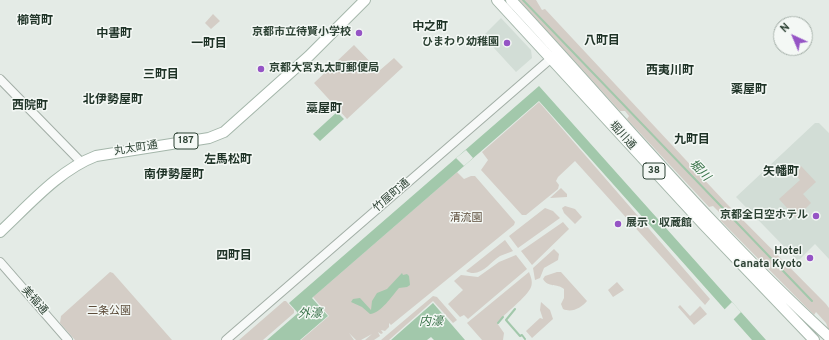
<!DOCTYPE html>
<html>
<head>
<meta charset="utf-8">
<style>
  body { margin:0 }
  #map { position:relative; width:829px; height:340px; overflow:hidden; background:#e4ebe6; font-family:Overpass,sans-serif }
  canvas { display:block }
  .north { position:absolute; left:773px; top:16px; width:40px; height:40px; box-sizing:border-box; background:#f4f8f5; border:1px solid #a4afa8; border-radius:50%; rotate:316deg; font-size:11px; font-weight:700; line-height:16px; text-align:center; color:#2d4234 }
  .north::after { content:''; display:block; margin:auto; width:14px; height:18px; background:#9554c5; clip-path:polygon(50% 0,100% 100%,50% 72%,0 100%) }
</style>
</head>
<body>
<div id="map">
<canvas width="829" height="340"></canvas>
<div class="north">N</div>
</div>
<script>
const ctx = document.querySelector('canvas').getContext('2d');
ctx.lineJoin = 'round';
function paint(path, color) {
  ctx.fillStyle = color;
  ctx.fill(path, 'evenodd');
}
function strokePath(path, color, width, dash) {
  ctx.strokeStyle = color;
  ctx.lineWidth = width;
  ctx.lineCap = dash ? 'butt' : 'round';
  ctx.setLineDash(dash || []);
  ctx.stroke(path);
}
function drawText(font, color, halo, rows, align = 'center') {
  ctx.font = font + ' Overpass,"Noto Sans JP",sans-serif';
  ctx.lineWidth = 3;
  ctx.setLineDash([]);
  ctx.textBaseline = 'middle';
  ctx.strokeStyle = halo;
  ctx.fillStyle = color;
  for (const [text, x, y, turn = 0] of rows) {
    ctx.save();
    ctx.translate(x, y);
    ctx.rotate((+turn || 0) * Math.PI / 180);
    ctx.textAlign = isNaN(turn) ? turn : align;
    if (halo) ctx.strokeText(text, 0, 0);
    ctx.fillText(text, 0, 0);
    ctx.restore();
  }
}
paint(new Path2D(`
  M 501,18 L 531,50 L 532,58 L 516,72 L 483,36 Z
  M 815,123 L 819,123 L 829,133 L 829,259 L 815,244 L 798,261 L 736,197 Z`), '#d2ddd6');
paint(new Path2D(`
  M 519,0 L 536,0 L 542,10 L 545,9 L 726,203 L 826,304 L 829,308 L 829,331 L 826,323 L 816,312 L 814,315 L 720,220 L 723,216 L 713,206 L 709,207 L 627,119 L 629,116 L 625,111 L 620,111 Z
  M 213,14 L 220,21 L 211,29 L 205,23 Z
  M 354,45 L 379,71 L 394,58 L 403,67 L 347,119 L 314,83 Z
  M 539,102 L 710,299 L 705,305 L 575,161 L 558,177 L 556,181 L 559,185 L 558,189 L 526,215 L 522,215 L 481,170 L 488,160 L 482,152 Z
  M 801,166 L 816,182 L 803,194 L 811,203 L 796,218 L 779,199 L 800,180 L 794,173 Z
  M 457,172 L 464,179 L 471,176 L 475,176 L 515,222 L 514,225 L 391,325 L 389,323 L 389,327 L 385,331 L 381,330 L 383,333 L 381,334 L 378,332 L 380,336 L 374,340 L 365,340 L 372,334 L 361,340 L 356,340 L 349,333 L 354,340 L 301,340 L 329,316 L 313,297 Z
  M 561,188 L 567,194 L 567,197 L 550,198 Z
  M 565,206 L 575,209 L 582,217 L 575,224 L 564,213 L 562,208 Z
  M 545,208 L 553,211 L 560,218 L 518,248 L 509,236 Z
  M 563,222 L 569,229 L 532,265 L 521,251 Z
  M 505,240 L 513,251 C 509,253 504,254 500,256 C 490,262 480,279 466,271 Z
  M 554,249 L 559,254 L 558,260 L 544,268 L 540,278 L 535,280 L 533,268 Z
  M 516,255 L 527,269 L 468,319 L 464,315 L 460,317 L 448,304 L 463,290 L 454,281 L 461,275 L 478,277 L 499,262 Z
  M 110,272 L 113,273 L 172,340 L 75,340 L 60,323 L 61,316 Z
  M 529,272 C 531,277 533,282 531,287 C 527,297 505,313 497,323 L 504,333 L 503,340 L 482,340 L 467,323 Z
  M 557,272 L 561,272 L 587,301 C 581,308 572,313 563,309 L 561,304 L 564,298 L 564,289 C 557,283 548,288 543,279 L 545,276 Z
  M 617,282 L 624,290 L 613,297 L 608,290 Z
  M 433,296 L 437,297 L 457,320 L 453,323 L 433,301 L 389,340 L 381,340 Z
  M 284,301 L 286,301 L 294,310 L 294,313 L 263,340 L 239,340 Z
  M 541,302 L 550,310 L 553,319 L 532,338 L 526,331 L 540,318 L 543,319 L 540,310 Z
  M 680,305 L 690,316 L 700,306 L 707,314 L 694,325 L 678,307 Z`), '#d4cdc6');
paint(new Path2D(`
  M 539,86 L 766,340 L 752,340 L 539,101 L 312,298 L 328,316 L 300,340 L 267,340 L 298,313 L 289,303 Z
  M 337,112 L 344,119 L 320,141 L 313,134 Z
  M 402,273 L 403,275 L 407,274 L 409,276 L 410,285 L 407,287 L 399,288 C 392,296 381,313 370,314 L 362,307 L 351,302 L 353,299 L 360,298 L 371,310 L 372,301 L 377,293 L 387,289 Z
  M 433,303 L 465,340 L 434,340 L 431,337 L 427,340 L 391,340 Z`), '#a2c8ab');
paint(new Path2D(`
  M 466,150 L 473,158 L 464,166 L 456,158 Z
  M 732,302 L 741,312 L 733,320 L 724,310 Z`), '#e4ebe6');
strokePath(new Path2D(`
  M 523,0 L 812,301
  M 515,309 L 506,320 L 520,336 L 522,335 L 525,339
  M 498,323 L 503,317`), '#a2c8ab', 2);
const tertiary = new Path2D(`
  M 0,79 L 81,162
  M 0,262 L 68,340
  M 226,340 L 555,55`);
const primary = new Path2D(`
  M 497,0 L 704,225 L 814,340
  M 511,0 C 616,113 715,233 829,337
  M 0,232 C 29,205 59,170 96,156 L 209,138 L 224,132 L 309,56 L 365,0`);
strokePath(tertiary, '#a2aea6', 10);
strokePath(primary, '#a4b6aa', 12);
strokePath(tertiary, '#f7f9f8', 8);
strokePath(primary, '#fff', 10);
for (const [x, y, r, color] of [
  [359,33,4,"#9554c5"],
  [507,43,4,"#9554c5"],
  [261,69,4,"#9554c5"],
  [816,216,4,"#9554c5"],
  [618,224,4,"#9554c5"],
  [810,258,4,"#9554c5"]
]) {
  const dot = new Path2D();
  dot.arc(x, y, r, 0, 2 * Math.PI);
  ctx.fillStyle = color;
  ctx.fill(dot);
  strokePath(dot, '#f4f8f5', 1.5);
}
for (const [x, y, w] of [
  [186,141,24],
  [654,171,22]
]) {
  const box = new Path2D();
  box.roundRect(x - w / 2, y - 8, w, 16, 3);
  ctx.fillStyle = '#f4f8f5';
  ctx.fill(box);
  strokePath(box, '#2d4234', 1);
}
drawText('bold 10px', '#2d4234', null, [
  ["187",186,141],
  ["38",654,171]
]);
drawText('bold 11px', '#2d4234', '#f4f8f5', [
  ["京都市立待賢小学校",351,33],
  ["ひまわり幼稚園",499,43],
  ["京都大宮丸太町郵便局",269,69,"left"],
  ["京都全日空ホテル",808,216],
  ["展示・収蔵館",626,224,"left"],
  ["Hotel",802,252],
  ["Canata Kyoto",802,265]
], 'right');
drawText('11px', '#2d4234', '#f4f8f5', [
  ["堀川通",622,136,48],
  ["丸太町通",136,149,-9],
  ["竹屋町通",392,196,-41],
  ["美福通",34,301,49]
]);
drawText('11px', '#5d4d3b', '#f4f8f5', [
  ["清流園",466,219],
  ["二条公園",109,312]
]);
drawText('bold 12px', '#1f3327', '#f4f8f5', [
  ["櫛笥町",35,22],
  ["中之町",430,28],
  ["中書町",114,35],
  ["八町目",602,42],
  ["一町目",209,45],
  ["西夷川町",670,72],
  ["三町目",161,76],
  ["薬屋町",749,91],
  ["北伊勢屋町",113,101],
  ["西院町",30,107],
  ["藁屋町",324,110],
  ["九町目",692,141],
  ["左馬松町",228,161],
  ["矢幡町",781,173],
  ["南伊勢屋町",174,176],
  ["四町目",234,257]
]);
drawText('italic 12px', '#3a734a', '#f4f8f5', [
  ["堀川",699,171,46],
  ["外濠",310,315],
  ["内濠",431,323]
]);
</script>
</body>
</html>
